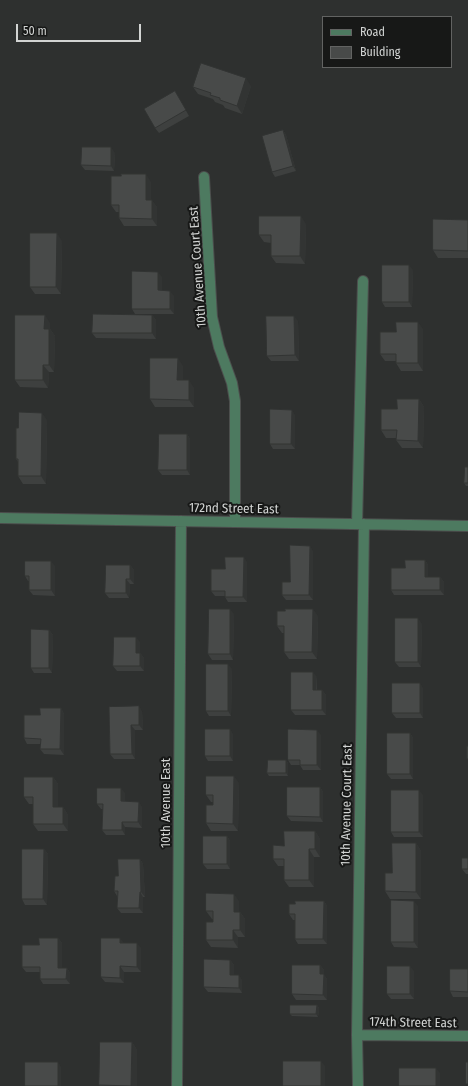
<!DOCTYPE html>
<html>
<head>
<meta charset="utf-8">
<style>
  body { margin:0 }
  #map { position:relative; width:468px; height:1086px; overflow:hidden; background:#2e302f; font-family:"Fira Sans Condensed",sans-serif }
  canvas { display:block }
  .legend { position:absolute; left:322px; top:16px; width:130px; height:52px; box-sizing:border-box; background:#171817; border:1px solid #626362; margin:0; padding:5px 7px; list-style:none; font-size:12px; color:#d2d4d3 }
  .legend li { display:flex; align-items:center; gap:8px; height:20px }
  .legend b { width:20px; border:1px solid #626362 }
  .scale { position:absolute; left:16px; top:24px; width:125px; height:18px; box-sizing:border-box; border:2px solid #d2d4d3; border-top:0; padding-left:5px; font-size:12px; line-height:14px; white-space:nowrap; color:#d2d4d3; -webkit-text-stroke:3px #171817; paint-order:stroke }
</style>
</head>
<body>
<div id="map">
<canvas width="468" height="1086"></canvas>
<ul class="legend">
<li><b style="height:5px;background:#4d7a60"></b>Road</li>
<li><b style="height:11px;background:#484a49"></b>Building</li>
</ul>
<div class="scale">50 m</div>
</div>
<script>
const ctx = document.querySelector('canvas').getContext('2d');
ctx.lineJoin = 'round';
function strokePath(path, color, width, dash) {
  ctx.strokeStyle = color;
  ctx.lineWidth = width;
  ctx.lineCap = dash ? 'butt' : 'round';
  ctx.setLineDash(dash || []);
  ctx.stroke(path);
}
function paint(path, color) {
  ctx.fillStyle = color;
  ctx.fill(path, 'evenodd');
}
function drawText(font, color, halo, rows, align = 'center') {
  ctx.font = font + ' "Fira Sans Condensed",sans-serif';
  ctx.lineWidth = 4;
  ctx.setLineDash([]);
  ctx.textBaseline = 'middle';
  ctx.strokeStyle = halo;
  ctx.fillStyle = color;
  for (const [text, x, y, turn = 0] of rows) {
    ctx.save();
    ctx.translate(x, y);
    ctx.rotate((+turn || 0) * Math.PI / 180);
    ctx.textAlign = isNaN(turn) ? turn : align;
    if (halo) ctx.strokeText(text, 0, 0);
    ctx.fillText(text, 0, 0);
    ctx.restore();
  }
}
const minor = new Path2D(`
  M 204,177 L 212,317 L 219,347 L 232,383 L 235,401 L 235,521
  M 0,518 L 468,526
  M 357,524 L 363,281
  M 357,1035 L 468,1036
  M 177,1086 L 181,521
  M 358,1086 L 357,1035 L 364,524`);
strokePath(minor, '#4c4e4d', 12);
strokePath(minor, '#4d7a60', 10);
paint(new Path2D(`
  M 251,86 L 242,114 L 225,108 L 223,105 L 215,102 L 213,99 L 198,94 L 193,87 Z
  M 175,91 L 189,116 L 159,133 L 155,128 Z
  M 283,130 L 286,135 L 296,171 L 275,177 L 272,172 Z
  M 115,153 L 114,171 L 85,170 L 81,165 Z
  M 121,176 L 151,182 L 151,200 L 157,207 L 157,226 L 124,226 L 119,218 L 119,212 L 116,212 L 111,205 Z
  M 468,220 L 468,258 L 438,258 L 433,250 Z
  M 306,224 L 305,264 L 276,263 L 271,256 L 271,243 L 264,242 L 259,235 Z
  M 62,241 L 61,294 L 35,294 L 30,287 Z
  M 413,270 L 412,307 L 385,307 L 382,302 Z
  M 162,277 L 162,291 L 174,296 L 174,314 L 135,314 L 132,309 Z
  M 152,315 L 156,320 L 156,339 L 96,338 L 92,333 Z
  M 298,321 L 299,361 L 271,361 L 267,356 Z
  M 50,323 L 50,329 L 55,336 L 54,372 L 49,372 L 48,388 L 20,387 L 15,380 Z
  M 423,329 L 423,371 L 401,371 L 396,363 L 396,361 L 385,361 L 380,354 Z
  M 183,366 L 183,380 L 194,388 L 194,407 L 155,407 L 150,399 Z
  M 419,399 L 424,407 L 423,448 L 402,448 L 396,440 L 397,438 L 386,438 L 381,430 L 397,409 Z
  M 295,415 L 295,449 L 273,449 L 270,444 Z
  M 47,420 L 46,484 L 23,484 L 18,476 L 18,462 L 16,459 L 18,428 Z
  M 187,434 L 190,439 L 190,475 L 162,475 L 158,470 Z
  M 468,467 L 468,486 L 466,486 L 464,483 Z
  M 313,551 L 313,600 L 286,600 L 282,595 L 290,582 Z
  M 425,560 L 428,565 L 428,577 L 440,577 L 444,582 L 444,595 L 394,595 L 391,590 L 405,568 Z
  M 247,562 L 247,602 L 228,602 L 225,597 L 225,596 L 215,596 L 211,591 L 225,569 Z
  M 130,565 L 134,570 L 134,584 L 130,584 L 129,598 L 109,598 L 105,593 Z
  M 55,566 L 55,596 L 33,595 L 29,590 L 29,581 L 28,581 L 25,576 Z
  M 234,614 L 233,660 L 212,660 L 208,654 Z
  M 318,616 L 317,659 L 289,659 L 284,652 L 284,633 L 282,633 L 277,626 Z
  M 422,624 L 421,667 L 399,667 L 395,662 Z
  M 49,630 L 53,635 L 52,673 L 34,673 L 31,668 Z
  M 140,642 L 140,653 L 144,658 L 144,671 L 117,671 L 113,666 Z
  M 232,669 L 231,716 L 209,716 L 206,711 Z
  M 317,677 L 317,690 L 322,690 L 326,695 L 326,715 L 295,715 L 291,710 Z
  M 423,688 L 423,718 L 396,718 L 392,713 Z
  M 109,707 L 142,711 L 143,730 L 135,730 L 135,759 L 114,759 L 110,754 Z
  M 61,708 L 64,714 L 64,755 L 44,754 L 40,749 L 40,744 L 27,744 L 24,738 L 40,715 Z
  M 410,733 L 413,738 L 413,779 L 391,779 L 387,774 Z
  M 233,734 L 233,761 L 208,761 L 205,756 Z
  M 321,735 L 321,770 L 303,770 L 300,765 L 291,765 L 288,760 Z
  M 286,760 L 288,763 L 288,776 L 269,776 L 267,773 Z
  M 53,777 L 58,784 L 58,807 L 63,807 L 68,815 L 68,831 L 38,831 L 33,824 L 33,804 L 29,804 L 24,797 Z
  M 239,783 L 238,831 L 211,831 L 206,823 L 213,805 L 213,802 L 211,802 L 206,795 Z
  M 320,787 L 323,792 L 323,822 L 291,821 L 287,816 Z
  M 125,793 L 125,801 L 142,807 L 142,828 L 125,827 L 125,835 L 106,835 L 102,830 L 103,809 L 101,809 L 97,804 Z
  M 423,795 L 423,837 L 394,837 L 391,832 Z
  M 315,831 L 320,839 L 320,857 L 314,857 L 314,887 L 289,887 L 284,880 L 284,866 L 278,866 L 273,859 L 284,846 Z
  M 227,836 L 230,841 L 230,869 L 207,869 L 203,864 Z
  M 416,843 L 421,851 L 421,899 L 390,899 L 385,891 Z
  M 44,849 L 48,854 L 47,905 L 25,905 L 22,899 Z
  M 468,858 L 468,874 L 466,874 L 462,869 Z
  M 140,859 L 143,864 L 145,897 L 143,897 L 143,913 L 121,913 L 117,908 L 117,896 L 114,891 L 118,876 Z
  M 239,901 L 239,912 L 240,912 L 245,919 L 245,937 L 238,937 L 238,948 L 211,947 L 206,940 L 213,922 L 213,919 L 212,919 L 206,911 Z
  M 324,901 L 327,906 L 327,944 L 298,944 L 295,939 L 295,920 L 293,920 L 289,914 L 295,904 Z
  M 418,906 L 418,948 L 394,947 L 391,942 Z
  M 58,938 L 62,943 L 62,968 L 67,968 L 70,973 L 70,984 L 43,984 L 40,979 L 40,972 L 26,972 L 22,967 L 39,945 Z
  M 124,943 L 141,948 L 141,972 L 124,972 L 124,983 L 105,982 L 101,977 Z
  M 230,960 L 234,965 L 234,975 L 242,980 L 242,993 L 208,992 L 204,987 Z
  M 320,965 L 324,970 L 324,975 L 327,979 L 327,1000 L 296,1000 L 292,994 Z
  M 468,969 L 468,997 L 453,997 L 450,991 Z
  M 414,971 L 414,999 L 391,999 L 387,994 Z
  M 317,1005 L 319,1008 L 318,1017 L 292,1016 L 290,1014 Z
  M 132,1042 L 137,1050 L 137,1086 L 100,1086 L 99,1085 Z`), '#3e403f');
paint(new Path2D(`
  M 246,78 L 251,86 L 242,114 L 237,106 Z
  M 283,130 L 286,135 L 296,171 L 293,166 Z
  M 111,147 L 115,153 L 114,171 L 111,166 Z
  M 146,174 L 151,182 L 151,207 L 146,200 Z
  M 152,200 L 157,207 L 157,226 L 152,219 Z
  M 301,216 L 306,224 L 305,264 L 300,256 Z
  M 57,233 L 62,241 L 61,294 L 56,287 Z
  M 409,265 L 413,270 L 412,307 L 409,302 Z
  M 158,272 L 162,277 L 162,296 L 158,290 Z
  M 170,291 L 174,296 L 174,314 L 170,309 Z
  M 45,315 L 50,323 L 50,329 L 55,336 L 54,372 L 49,365 L 44,329 Z
  M 152,315 L 156,320 L 156,339 L 152,333 Z
  M 294,316 L 298,321 L 299,361 L 295,355 Z
  M 418,322 L 423,329 L 423,371 L 418,363 Z
  M 178,358 L 183,366 L 183,387 L 177,380 Z
  M 43,365 L 49,372 L 48,388 L 43,380 Z
  M 189,380 L 194,388 L 194,407 L 189,400 Z
  M 419,399 L 424,407 L 423,448 L 418,441 Z
  M 292,410 L 295,415 L 295,449 L 291,444 Z
  M 42,413 L 47,420 L 46,484 L 41,476 Z
  M 187,434 L 190,439 L 190,475 L 187,470 Z
  M 310,546 L 313,551 L 313,600 L 309,595 Z
  M 244,557 L 247,562 L 247,602 L 243,597 Z
  M 425,560 L 428,565 L 428,582 L 425,577 Z
  M 51,561 L 55,566 L 55,596 L 51,590 Z
  M 130,565 L 134,570 L 134,584 L 130,579 Z
  M 440,577 L 444,582 L 444,595 L 440,590 Z
  M 126,579 L 130,584 L 129,598 L 126,593 Z
  M 230,609 L 234,614 L 233,660 L 230,654 Z
  M 313,609 L 318,616 L 317,659 L 312,652 Z
  M 418,618 L 422,624 L 421,667 L 418,662 Z
  M 49,630 L 53,635 L 52,673 L 49,668 Z
  M 136,637 L 140,642 L 140,658 L 136,653 Z
  M 140,653 L 144,658 L 144,671 L 140,666 Z
  M 228,664 L 232,669 L 231,716 L 228,711 Z
  M 313,672 L 317,677 L 316,695 L 313,690 Z
  M 420,683 L 423,688 L 423,718 L 420,713 Z
  M 322,690 L 326,695 L 326,715 L 322,710 Z
  M 139,706 L 142,711 L 143,730 L 139,725 Z
  M 61,708 L 64,714 L 64,755 L 60,749 Z
  M 131,725 L 135,730 L 135,759 L 132,754 Z
  M 230,729 L 233,734 L 233,761 L 230,756 Z
  M 317,730 L 321,735 L 321,770 L 317,765 Z
  M 410,733 L 413,738 L 413,779 L 410,774 Z
  M 286,760 L 288,763 L 288,776 L 286,773 Z
  M 234,776 L 239,783 L 238,831 L 233,824 Z
  M 53,777 L 58,784 L 58,815 L 53,807 Z
  M 320,787 L 323,792 L 323,822 L 320,817 Z
  M 121,788 L 125,793 L 125,806 L 121,801 Z
  M 419,790 L 423,795 L 423,837 L 419,832 Z
  M 139,802 L 142,807 L 142,828 L 138,822 Z
  M 63,807 L 68,815 L 68,831 L 63,824 Z
  M 122,822 L 125,827 L 125,835 L 122,830 Z
  M 315,831 L 320,839 L 320,857 L 315,849 Z
  M 227,836 L 230,841 L 230,869 L 227,864 Z
  M 416,843 L 421,851 L 421,899 L 416,892 Z
  M 44,849 L 48,854 L 47,905 L 43,899 Z
  M 309,849 L 314,857 L 314,887 L 309,880 Z
  M 140,859 L 143,864 L 145,897 L 141,892 Z
  M 140,892 L 143,897 L 143,913 L 139,908 Z
  M 234,894 L 239,901 L 239,919 L 234,912 Z
  M 324,901 L 327,906 L 327,944 L 323,939 Z
  M 414,901 L 418,906 L 418,948 L 414,942 Z
  M 240,912 L 245,919 L 245,937 L 240,930 Z
  M 233,930 L 238,937 L 238,948 L 233,940 Z
  M 58,938 L 62,943 L 62,973 L 58,968 Z
  M 120,938 L 124,943 L 120,943 Z
  M 137,943 L 141,948 L 141,972 L 137,967 Z
  M 230,960 L 234,965 L 234,980 L 230,975 Z
  M 320,965 L 324,970 L 324,975 L 327,979 L 327,1000 L 323,995 L 320,974 Z
  M 120,966 L 124,972 L 124,983 L 120,978 Z
  M 410,966 L 414,971 L 414,999 L 410,994 Z
  M 67,968 L 70,973 L 70,984 L 66,979 Z
  M 239,975 L 242,980 L 242,993 L 239,988 Z
  M 317,1005 L 319,1008 L 318,1017 L 316,1014 Z
  M 132,1042 L 137,1050 L 137,1086 L 131,1086 Z
  M 321,1061 L 325,1066 L 325,1086 L 321,1086 Z
  M 58,1062 L 61,1067 L 61,1086 L 58,1086 Z
  M 436,1068 L 440,1073 L 440,1086 L 436,1086 Z`), '#323433');
const building = new Path2D(`
  M 201,63 L 246,78 L 237,106 L 220,100 L 220,98 L 210,95 L 211,93 L 193,87 Z
  M 175,91 L 186,110 L 155,128 L 144,109 Z
  M 283,130 L 293,166 L 272,172 L 262,136 Z
  M 82,147 L 111,147 L 111,166 L 81,165 Z
  M 121,174 L 146,174 L 146,200 L 152,200 L 152,219 L 119,218 L 119,205 L 111,205 L 111,176 L 121,176 Z
  M 259,216 L 301,216 L 300,256 L 271,256 L 271,235 L 259,235 Z
  M 433,219 L 468,220 L 468,251 L 433,250 Z
  M 30,233 L 57,233 L 56,287 L 30,287 Z
  M 382,265 L 409,265 L 409,302 L 382,302 Z
  M 132,271 L 158,272 L 158,290 L 170,291 L 170,309 L 132,309 Z
  M 93,314 L 152,315 L 152,333 L 92,333 Z
  M 15,315 L 45,315 L 44,329 L 49,329 L 49,365 L 43,365 L 43,380 L 15,380 Z
  M 266,316 L 294,316 L 295,355 L 267,356 Z
  M 396,322 L 418,322 L 418,363 L 396,363 L 396,354 L 380,354 L 380,332 L 396,332 Z
  M 150,358 L 178,358 L 177,380 L 189,380 L 189,400 L 150,399 Z
  M 397,399 L 419,399 L 418,441 L 396,440 L 397,430 L 381,430 L 381,409 L 397,409 Z
  M 270,409 L 292,410 L 291,444 L 270,444 Z
  M 19,412 L 42,413 L 41,476 L 18,476 L 18,459 L 16,459 L 16,428 L 18,428 Z
  M 159,434 L 187,434 L 187,470 L 158,470 Z
  M 465,467 L 468,467 L 468,483 L 464,483 Z
  M 290,545 L 310,546 L 309,595 L 282,595 L 282,582 L 290,582 Z
  M 225,557 L 244,557 L 243,597 L 225,597 L 225,591 L 211,591 L 211,569 L 225,569 Z
  M 405,560 L 425,560 L 425,577 L 440,577 L 440,590 L 391,590 L 391,568 L 405,568 Z
  M 25,561 L 51,561 L 51,590 L 29,590 L 29,576 L 25,576 Z
  M 106,565 L 130,565 L 130,579 L 126,579 L 126,593 L 105,593 Z
  M 209,609 L 230,609 L 230,654 L 208,654 Z
  M 285,609 L 313,609 L 312,652 L 284,652 L 284,626 L 277,626 L 277,611 L 285,611 Z
  M 395,618 L 418,618 L 418,662 L 395,662 Z
  M 31,629 L 49,630 L 49,668 L 31,668 Z
  M 114,637 L 136,637 L 136,653 L 140,653 L 140,666 L 113,666 Z
  M 206,664 L 228,664 L 228,711 L 206,711 Z
  M 291,672 L 313,672 L 313,690 L 322,690 L 322,710 L 291,710 Z
  M 392,683 L 420,683 L 420,713 L 392,713 Z
  M 139,706 L 139,725 L 131,725 L 132,754 L 110,754 L 109,707 Z
  M 40,708 L 61,708 L 60,749 L 40,749 L 41,739 L 24,738 L 24,715 L 40,715 Z
  M 205,729 L 230,729 L 230,756 L 205,756 Z
  M 288,729 L 317,730 L 317,765 L 300,765 L 300,760 L 288,760 Z
  M 387,733 L 410,733 L 410,774 L 387,774 Z
  M 467,746 L 468,746 L 468,759 L 467,759 Z
  M 268,760 L 286,760 L 286,773 L 267,773 Z
  M 206,776 L 234,776 L 233,824 L 206,823 L 206,805 L 213,805 L 213,795 L 206,795 Z
  M 24,777 L 53,777 L 53,807 L 63,807 L 63,824 L 33,824 L 33,797 L 24,797 Z
  M 287,787 L 320,787 L 320,817 L 287,816 Z
  M 97,788 L 121,788 L 121,801 L 139,802 L 138,822 L 122,822 L 122,830 L 102,830 L 103,804 L 97,804 Z
  M 391,790 L 419,790 L 419,832 L 391,832 Z
  M 284,831 L 315,831 L 315,849 L 309,849 L 309,880 L 284,880 L 284,859 L 273,859 L 273,845 L 284,846 Z
  M 203,836 L 227,836 L 227,864 L 203,864 Z
  M 392,843 L 416,843 L 416,892 L 385,891 L 385,873 L 392,873 Z
  M 22,849 L 44,849 L 43,899 L 22,899 Z
  M 462,858 L 468,858 L 468,869 L 462,869 Z
  M 118,859 L 140,859 L 141,892 L 140,892 L 139,908 L 117,908 L 118,891 L 114,891 L 115,876 L 118,876 Z
  M 206,893 L 234,894 L 234,912 L 240,912 L 240,930 L 233,930 L 233,940 L 206,940 L 206,922 L 213,922 L 213,911 L 206,911 Z
  M 391,900 L 414,901 L 414,942 L 391,942 Z
  M 295,901 L 324,901 L 323,939 L 295,939 L 295,914 L 289,914 L 289,904 L 295,904 Z
  M 39,938 L 58,938 L 58,968 L 67,968 L 66,979 L 40,979 L 40,967 L 22,967 L 22,945 L 39,945 Z
  M 101,938 L 120,938 L 120,943 L 137,943 L 137,967 L 120,966 L 120,978 L 101,977 Z
  M 204,959 L 230,960 L 230,975 L 239,975 L 239,988 L 204,987 Z
  M 292,965 L 320,965 L 320,974 L 324,974 L 323,995 L 292,994 Z
  M 387,966 L 410,966 L 410,994 L 387,994 Z
  M 450,969 L 468,969 L 468,992 L 450,991 Z
  M 290,1005 L 317,1005 L 316,1014 L 290,1014 Z
  M 100,1042 L 132,1042 L 131,1086 L 99,1085 Z
  M 283,1061 L 321,1061 L 321,1086 L 283,1086 Z
  M 25,1062 L 58,1062 L 58,1086 L 25,1086 Z
  M 466,1062 L 468,1062 L 468,1084 L 466,1084 Z
  M 399,1068 L 436,1068 L 436,1086 L 399,1086 Z`);
paint(building, '#484a49');
strokePath(building, '#323433', 1);
drawText('13px', '#d2d4d3', '#171817', [
  ["10th Avenue Court East",198,267,-94],
  ["172nd Street East",234,509,1],
  ["10th Avenue East",166,803,-90],
  ["10th Avenue Court East",347,805,-89],
  ["174th Street East",413,1023,1]
]);
</script>
</body>
</html>
